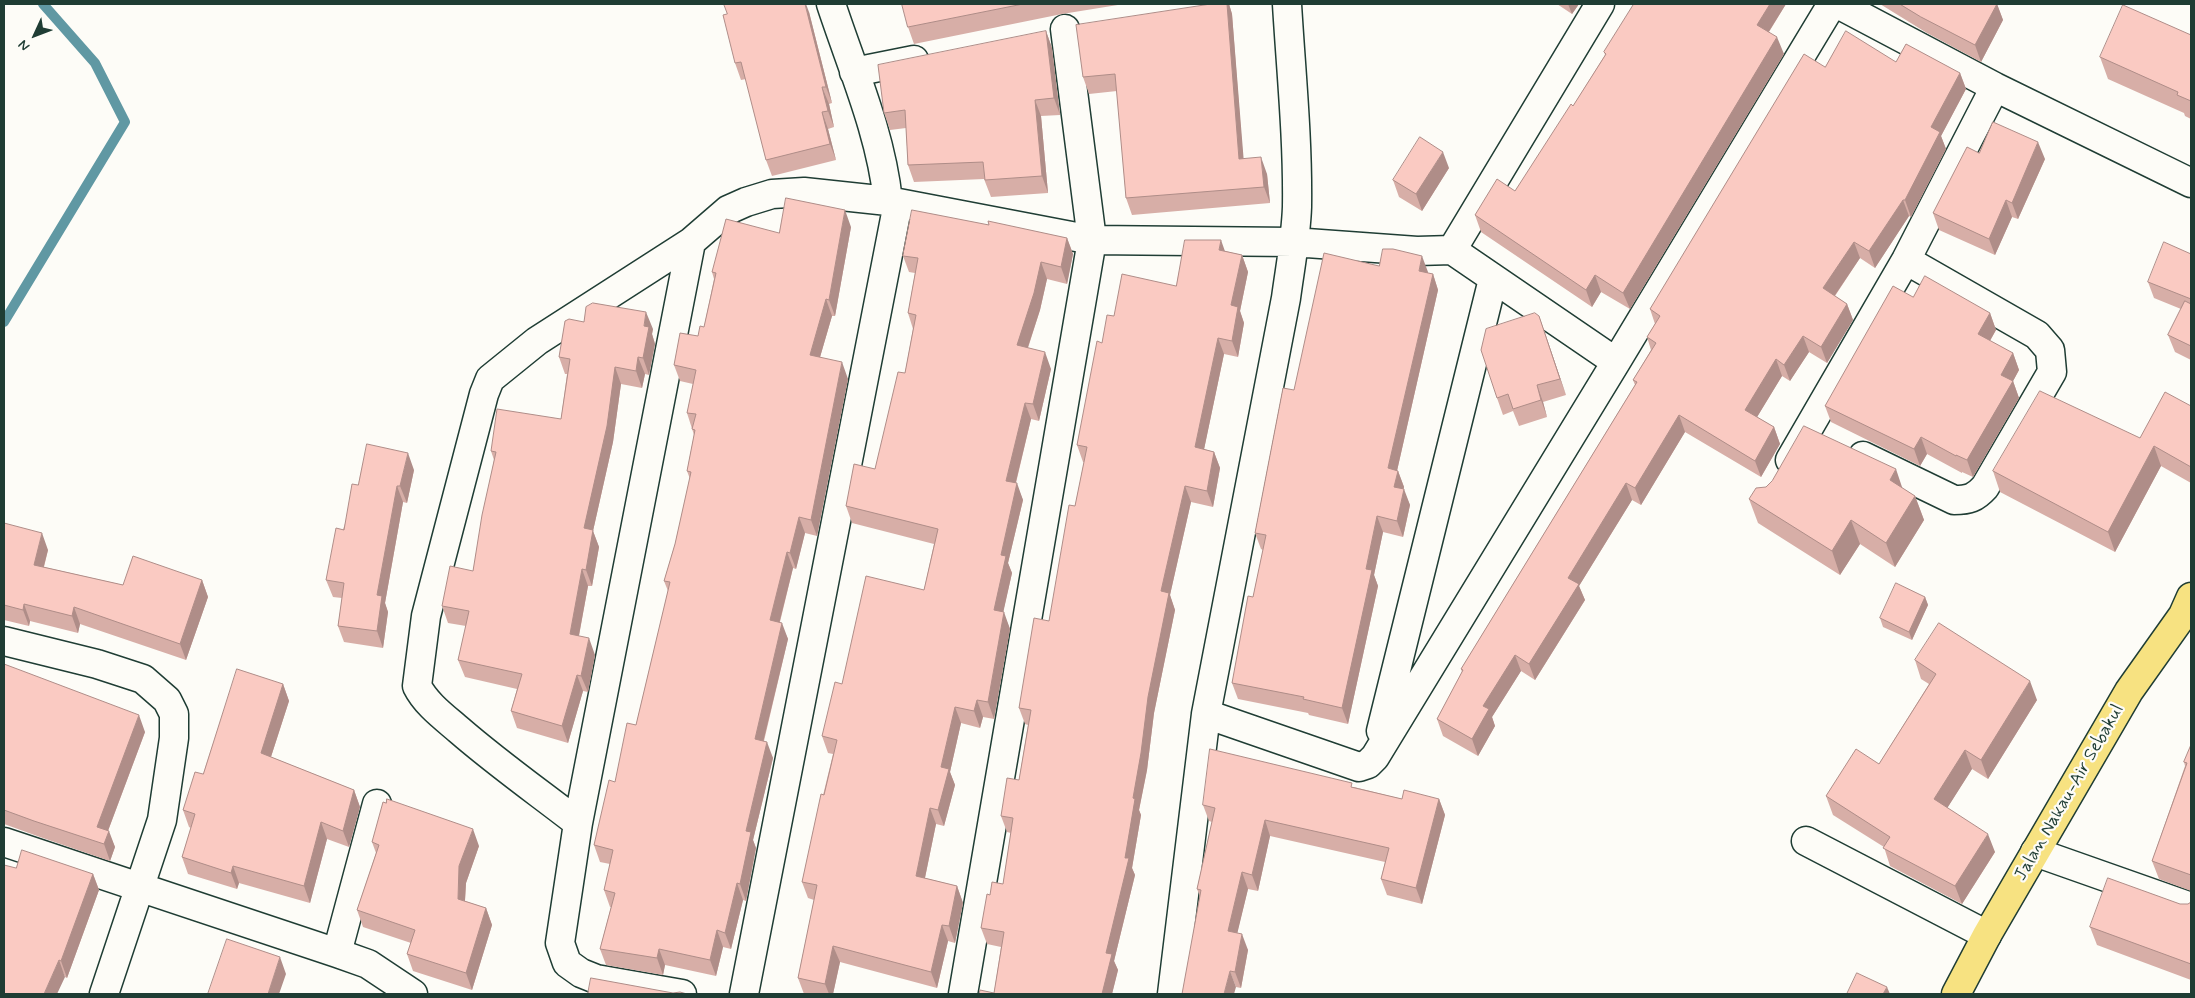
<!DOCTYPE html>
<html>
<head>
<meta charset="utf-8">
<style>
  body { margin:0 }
  #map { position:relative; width:2195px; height:998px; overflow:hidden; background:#fdfcf7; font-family:Mynerve,sans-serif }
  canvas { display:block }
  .frame { position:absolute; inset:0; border:5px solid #1f3d34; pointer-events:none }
  .north { position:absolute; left:10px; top:10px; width:50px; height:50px; -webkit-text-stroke:4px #fdfcf7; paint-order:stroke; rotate:227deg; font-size:14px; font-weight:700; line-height:20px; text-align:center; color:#1f3d34 }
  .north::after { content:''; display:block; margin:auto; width:18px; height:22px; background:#1f3d34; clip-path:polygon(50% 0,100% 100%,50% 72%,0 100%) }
</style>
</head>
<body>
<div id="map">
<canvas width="2195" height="998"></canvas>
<div class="frame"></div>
<div class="north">N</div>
</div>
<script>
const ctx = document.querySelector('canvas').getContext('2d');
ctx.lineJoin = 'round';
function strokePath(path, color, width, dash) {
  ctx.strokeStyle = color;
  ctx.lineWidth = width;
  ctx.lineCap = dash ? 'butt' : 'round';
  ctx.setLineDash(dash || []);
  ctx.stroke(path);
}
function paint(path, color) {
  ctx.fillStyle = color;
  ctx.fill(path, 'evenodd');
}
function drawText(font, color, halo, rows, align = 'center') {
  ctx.font = font + ' Mynerve,sans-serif';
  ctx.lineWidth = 4.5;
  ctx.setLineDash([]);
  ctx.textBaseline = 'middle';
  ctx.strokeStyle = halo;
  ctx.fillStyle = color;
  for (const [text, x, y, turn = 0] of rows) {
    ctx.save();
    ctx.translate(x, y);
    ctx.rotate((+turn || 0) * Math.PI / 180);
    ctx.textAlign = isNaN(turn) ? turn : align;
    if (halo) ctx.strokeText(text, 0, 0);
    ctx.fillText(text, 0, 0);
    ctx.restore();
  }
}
strokePath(new Path2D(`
  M 4,322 L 125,122 L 95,63 L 43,4`), '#6098a3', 10);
const minor = new Path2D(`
  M 831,4 C 852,68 881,133 888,201
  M 1838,4 L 1995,87 L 2191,183
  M 854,72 L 914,60
  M 1452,250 L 1600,4
  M 1863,456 L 1954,500 C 1969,500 1975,498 1985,487 L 2052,372 L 2050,350 L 2037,335 L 1906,260
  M 1790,460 L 1906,260 L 1995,87
  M 4,641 L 97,664 L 143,679 L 167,700 L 174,714 L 174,738 L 162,820 L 104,994
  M 1206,714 L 1359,767 L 1368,764 L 1375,757 L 1616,362 L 1832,4
  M 1381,731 L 1493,279
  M 578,823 C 538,792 497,763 459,730 C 444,717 426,704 417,686 L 426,616 L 484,394 L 490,379 L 537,341 L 691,242 L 728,210 L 746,202 L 772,194 L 804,192 L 888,201 L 1092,240 L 1293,242 L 1417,251 L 1452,250 L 1616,362
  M 1806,841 L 1987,935
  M 4,842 L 337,953 L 368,964 L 413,994
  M 2035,852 L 2191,907
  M 337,953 L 377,804
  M 682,994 L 596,979 L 581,973 L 567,963 L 560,943 L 578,823 L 691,242
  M 744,994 L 898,203
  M 963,994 L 1092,240 L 1065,29
  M 1172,994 L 1206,714 L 1286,298 C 1290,268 1296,237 1297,207 C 1298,139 1291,71 1287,4`);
const highway = new Path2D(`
  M 1956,994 L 1987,935 L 2129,691 L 2183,615 L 2191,597`);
strokePath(minor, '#1f3d34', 31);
strokePath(highway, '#1f3d34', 31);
strokePath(minor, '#fdfcf7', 28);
strokePath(highway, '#f7e281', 28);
paint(new Path2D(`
  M 902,4 L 1124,4 L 1062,14 L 914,44 L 908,27 Z
  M 1211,4 L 1229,4 L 1232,14 L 1243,159 L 1267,174 L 1270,203 L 1132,215 L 1126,198 L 1117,91 L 1089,94 L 1083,77 Z
  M 1557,4 L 1579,4 L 1572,14 Z
  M 1634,4 L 1786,4 L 1769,32 L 1784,54 L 1630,309 L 1601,292 L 1592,307 L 1481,232 L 1475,215 L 1515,191 L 1573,106 L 1605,55 L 1604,52 Z
  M 1880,4 L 1997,4 L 2003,20 L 1981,62 L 1927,33 Z
  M 809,12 L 832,103 L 829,104 L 834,127 L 828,129 L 836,160 L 772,176 L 766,160 L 746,79 L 741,80 L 735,63 Z
  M 1046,31 L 1052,48 L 1060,115 L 1041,116 L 1048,193 L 991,197 L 984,179 L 914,182 L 908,165 L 906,128 L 890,130 L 884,113 Z
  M 2191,35 L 2191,119 L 2185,116 L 2184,113 L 2108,79 L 2100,57 Z
  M 1896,62 L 1960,73 L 1966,89 L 1941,136 L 1946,149 L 1911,217 L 1909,216 L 1875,268 L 1860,258 L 1835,296 L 1847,304 L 1853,320 L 1827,363 L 1809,352 L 1790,381 L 1782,376 L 1757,417 L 1774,427 L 1780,444 L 1761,477 L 1685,432 L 1641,505 L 1632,500 L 1579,586 L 1585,600 L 1535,680 L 1521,671 L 1492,717 L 1495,726 L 1478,756 L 1443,736 L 1437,719 L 1462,672 L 1461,669 L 1635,385 L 1633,380 L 1651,350 L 1647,337 L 1655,324 L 1650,309 L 1825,67 Z
  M 1979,153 L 2045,159 L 2018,219 L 2012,217 L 1995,255 L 1939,230 L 1933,213 Z
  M 1449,168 L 1422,211 L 1399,197 L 1393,180 Z
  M 989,225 L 1067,238 L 1073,254 L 1067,284 L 1047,279 L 1040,310 L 1028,348 L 1051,369 L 1039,421 L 1031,419 L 1016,483 L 1023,500 L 1008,563 L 1012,573 L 1003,612 L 1010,629 L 994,719 L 983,717 L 980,728 L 961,723 L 950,772 L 955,785 L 944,826 L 936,824 L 925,878 L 957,886 L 963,903 L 955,943 L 948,941 L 937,988 L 840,962 L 833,994 L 804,994 L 798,978 L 814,900 L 808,898 L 802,882 L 833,754 L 828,753 L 822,736 L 842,684 L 924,590 L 934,544 L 852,523 L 846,506 L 875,469 L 905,373 L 913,329 L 908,313 L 915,273 L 909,272 L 903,256 Z
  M 851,227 L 835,316 L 832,316 L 820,357 L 848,379 L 817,536 L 805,533 L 796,569 L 793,568 L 780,622 L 788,639 L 764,741 L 773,758 L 753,840 L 756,848 L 746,901 L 743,900 L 731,949 L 723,947 L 716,976 L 665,965 L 663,975 L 606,965 L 600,949 L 611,907 L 610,907 L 604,890 L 610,864 L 600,862 L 594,845 L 615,782 L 636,725 L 668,591 L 664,581 L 675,544 L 690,479 L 687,471 L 694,435 L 687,413 L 693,384 L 680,381 L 674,365 L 698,336 L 704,327 L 714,279 L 712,272 L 779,233 Z
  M 1225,251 L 1242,255 L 1248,272 L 1240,311 L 1244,323 L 1238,357 L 1224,354 L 1204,449 L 1214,452 L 1220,468 L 1213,507 L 1191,502 L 1170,595 L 1175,610 L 1154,713 L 1147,770 L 1139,810 L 1141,815 L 1132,868 L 1135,875 L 1114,961 L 1118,970 L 1112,994 L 979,994 L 994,993 L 1001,947 L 987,944 L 981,928 L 990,895 L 1003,884 L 1011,833 L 1007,832 L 1001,816 L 1019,780 L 1028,725 L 1025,724 L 1019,708 L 1049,621 L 1075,506 L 1084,462 L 1083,462 L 1077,445 L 1102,343 L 1114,316 L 1176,286 Z
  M 2191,254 L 2191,360 L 2175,352 L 2168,335 L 2181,309 L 2154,298 L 2148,282 Z
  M 1379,266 L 1428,272 L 1428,273 L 1433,274 L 1438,290 L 1397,471 L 1398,471 L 1404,487 L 1403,489 L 1410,505 L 1403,537 L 1383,532 L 1374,575 L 1378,586 L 1348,724 L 1309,715 L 1308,713 L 1238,699 L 1232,683 L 1253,597 L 1263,550 L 1261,549 L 1255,533 L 1294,390 Z
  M 1913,297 L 1990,313 L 1996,330 L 1990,341 L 2013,353 L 2019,370 L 2013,381 L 2019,398 L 1973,477 L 1962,472 L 1962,473 L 1927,454 L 1920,466 L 1831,422 L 1825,406 Z
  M 1539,316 L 1566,395 L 1543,402 L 1547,417 L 1519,426 L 1513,411 L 1503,415 L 1497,398 Z
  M 584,322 L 653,329 L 652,334 L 655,344 L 649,375 L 645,374 L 642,388 L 621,384 L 613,442 L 593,531 L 599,547 L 592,586 L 588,586 L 579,636 L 595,655 L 588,692 L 583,691 L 568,743 L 517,728 L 511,711 L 517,689 L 465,677 L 458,660 L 466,626 L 448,623 L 442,606 L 473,571 L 494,460 L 491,451 L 561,419 L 567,374 L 565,374 L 559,357 Z
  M 2191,406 L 2191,483 L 2161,466 L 2115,552 L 2000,492 L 1993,471 L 2140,438 Z
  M 414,470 L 407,503 L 403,502 L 385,603 L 388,612 L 383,648 L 344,642 L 338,626 L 342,598 L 333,597 L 326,580 L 358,485 Z
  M 1903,489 L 1915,496 L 1924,520 L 1895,567 L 1860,544 L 1840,575 L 1758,523 L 1749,499 Z
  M 4,523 L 48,550 L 44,567 L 123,585 L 202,580 L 208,597 L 186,660 L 80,624 L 78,633 L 30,621 L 29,626 L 4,620 Z
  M 1925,597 L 1928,605 L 1912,640 L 1883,627 L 1880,618 Z
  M 1915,660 L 2037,700 L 1988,779 L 1972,769 L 1947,808 L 1995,852 L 1962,904 L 1890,866 L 1884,847 L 1833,815 L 1826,796 L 1879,764 L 1929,684 L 1921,679 Z
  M 4,664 L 145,732 L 108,831 L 115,847 L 110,861 L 40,837 L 4,824 Z
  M 283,684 L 289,701 L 271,757 L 354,790 L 360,807 L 349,847 L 327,839 L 310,903 L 239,883 L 237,889 L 188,874 L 182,857 L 191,828 L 189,827 L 183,810 L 203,774 Z
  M 2191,745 L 2191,891 L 2159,879 L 2152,861 L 2185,766 L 2184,762 Z
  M 1354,787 L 1402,799 L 1439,799 L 1445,815 L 1422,904 L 1387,895 L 1381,879 L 1385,862 L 1270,836 L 1258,891 L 1248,889 L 1237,933 L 1248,950 L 1241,988 L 1236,987 L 1197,889 L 1212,822 L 1209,821 L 1203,805 Z
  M 372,842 L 479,846 L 466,883 L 465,901 L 486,908 L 492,925 L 472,990 L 413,971 L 407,954 L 411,943 L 363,927 L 357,910 L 376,853 Z
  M 16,868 L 93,874 L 99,890 L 67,978 L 65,977 Z
  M 2191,902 L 2191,980 L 2097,945 L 2090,927 L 2180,904 L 2188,904 Z`), '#d7aea7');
paint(new Path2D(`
  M 805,4 L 806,4 L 809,12 L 832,103 L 826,87 Z
  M 1227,4 L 1229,4 L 1232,14 L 1245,176 L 1239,159 Z
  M 1568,4 L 1579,4 L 1572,14 Z
  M 1770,4 L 1786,4 L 1763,41 L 1757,25 Z
  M 1997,4 L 2003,20 L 1981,62 L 1975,45 Z
  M 1046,31 L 1052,48 L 1060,115 L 1054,98 Z
  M 1777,37 L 1784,54 L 1630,309 L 1623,293 Z
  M 1960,73 L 1966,89 L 1941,136 L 1946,149 L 1911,217 L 1905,200 L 1931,127 Z
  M 822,87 L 829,104 L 834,127 L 828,111 Z
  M 1035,100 L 1041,116 L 1048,193 L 1042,176 Z
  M 822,112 L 828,129 L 836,160 L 830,144 Z
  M 2038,142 L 2045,159 L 2018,219 L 2012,203 Z
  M 1443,152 L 1449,168 L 1422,211 L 1416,194 Z
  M 1261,157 L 1267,174 L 1270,203 L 1264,187 Z
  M 1903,200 L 1909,216 L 1875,268 L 1869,251 Z
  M 2006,200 L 2012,217 L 1995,255 L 1989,239 Z
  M 845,210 L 851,227 L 835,316 L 829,300 Z
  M 1067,238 L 1073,254 L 1067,284 L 1061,267 Z
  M 1221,240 L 1227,257 L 1219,250 Z
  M 1854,242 L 1860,258 L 1829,304 L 1823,288 Z
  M 1242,255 L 1248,272 L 1240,311 L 1244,323 L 1238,357 L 1232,341 L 1231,305 Z
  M 1422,256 L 1428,272 L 1425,287 L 1419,271 Z
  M 1041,262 L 1047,279 L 1040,310 L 1023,362 L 1017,345 Z
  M 1433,274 L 1438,290 L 1394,484 L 1388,468 Z
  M 1595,275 L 1601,292 L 1592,307 L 1586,290 Z
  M 826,299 L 832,316 L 816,371 L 810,355 Z
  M 1847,304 L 1853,320 L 1827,363 L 1821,347 Z
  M 646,312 L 653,329 L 652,334 L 655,344 L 649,375 L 643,358 L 644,326 Z
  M 1990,313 L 1996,330 L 1984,351 L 1978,334 Z
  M 1539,316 L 1545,333 L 1566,395 L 1560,379 Z
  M 1803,336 L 1809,352 L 1790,381 L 1784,365 Z
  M 1218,338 L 1224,354 L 1201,464 L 1195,447 Z
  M 1045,352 L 1051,369 L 1039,421 L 1033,404 Z
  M 2013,353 L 2019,370 L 2012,383 L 2013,381 L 2019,398 L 1973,477 L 1967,460 L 2001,375 Z
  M 638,357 L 645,374 L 642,388 L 636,371 Z
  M 1776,359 L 1782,376 L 1751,427 L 1745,410 Z
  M 842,362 L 848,379 L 817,536 L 811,520 Z
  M 615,367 L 621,384 L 613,442 L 593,531 L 599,547 L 592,586 L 586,570 L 584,528 Z
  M 1537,385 L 1543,402 L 1547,417 L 1541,400 Z
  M 1025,403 L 1031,419 L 1012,498 L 1006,481 Z
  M 1679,415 L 1685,432 L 1641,505 L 1635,488 Z
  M 1774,427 L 1780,444 L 1761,477 L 1755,461 Z
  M 1921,437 L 1927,454 L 1920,466 L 1914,449 Z
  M 2154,446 L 2161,466 L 2115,552 L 2108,532 Z
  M 1214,452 L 1220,468 L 1213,507 L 1207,491 Z
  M 408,453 L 414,470 L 407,503 L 400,486 Z
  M 1896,469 L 1904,493 L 1890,480 Z
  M 1398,471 L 1404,487 L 1400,502 L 1394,487 Z
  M 1017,483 L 1023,500 L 1008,563 L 1012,573 L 1000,627 L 994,610 L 1001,555 Z
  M 1626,483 L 1632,500 L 1579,586 L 1585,600 L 1535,680 L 1529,664 L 1568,578 Z
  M 397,486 L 403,502 L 385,603 L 388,612 L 383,648 L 377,631 L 377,595 Z
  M 1185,486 L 1191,502 L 1170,595 L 1175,610 L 1154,713 L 1147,770 L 1139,810 L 1141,815 L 1132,868 L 1135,875 L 1114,961 L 1118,970 L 1112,994 L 1102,994 L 1106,953 L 1133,798 L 1148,697 L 1161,591 Z
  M 1404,489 L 1410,505 L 1403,537 L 1397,521 Z
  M 1915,496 L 1924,520 L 1895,567 L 1886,543 Z
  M 1377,516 L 1383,532 L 1374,575 L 1378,586 L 1348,724 L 1342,708 L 1366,569 Z
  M 799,517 L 805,533 L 796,569 L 790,553 Z
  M 1851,520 L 1860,544 L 1840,575 L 1832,551 Z
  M 42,533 L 48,550 L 40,581 L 34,565 Z
  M 787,552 L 793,568 L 776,636 L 770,620 Z
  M 582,569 L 588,586 L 576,651 L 570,634 Z
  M 202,580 L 208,597 L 186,660 L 180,644 Z
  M 1925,597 L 1928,605 L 1912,640 L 1909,632 Z
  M 24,604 L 30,621 L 29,626 L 23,610 Z
  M 74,607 L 80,624 L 78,633 L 72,616 Z
  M 1004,612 L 1010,629 L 994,719 L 988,702 Z
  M 782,623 L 788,639 L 760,755 L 755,739 Z
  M 589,638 L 595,655 L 588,692 L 581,676 Z
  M 1515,655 L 1521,671 L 1492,717 L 1495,726 L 1478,756 L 1472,739 L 1483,706 Z
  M 577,675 L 583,691 L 568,743 L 562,726 Z
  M 2030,681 L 2037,700 L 1988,779 L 1981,760 Z
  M 283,684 L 289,701 L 267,769 L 261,753 Z
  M 977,700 L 983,717 L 980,728 L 974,711 Z
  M 955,707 L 961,723 L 950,772 L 955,785 L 944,826 L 938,810 L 941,767 Z
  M 139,715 L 145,732 L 103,844 L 97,827 Z
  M 767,742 L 773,758 L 753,840 L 756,848 L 746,901 L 740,884 L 746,831 Z
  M 1965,750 L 1972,769 L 1941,818 L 1934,799 Z
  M 354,790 L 360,807 L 349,847 L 343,831 Z
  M 1439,799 L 1445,815 L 1422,904 L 1416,888 Z
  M 930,808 L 936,824 L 922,892 L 916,876 Z
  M 1265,820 L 1270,836 L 1258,891 L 1252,875 Z
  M 321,822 L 327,839 L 310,903 L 304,886 Z
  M 473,829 L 479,846 L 466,883 L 464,916 L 458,899 L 459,866 Z
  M 109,831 L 115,847 L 110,861 L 104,844 Z
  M 1988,834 L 1995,852 L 1962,904 L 1955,886 Z
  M 233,866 L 239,883 L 237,889 L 231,873 Z
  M 1242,872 L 1248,889 L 1234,947 L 1228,931 Z
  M 93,874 L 99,890 L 67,978 L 61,961 Z
  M 737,883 L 743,900 L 731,949 L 725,933 Z
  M 957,886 L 963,903 L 955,943 L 949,926 Z
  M 486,908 L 492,925 L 472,990 L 466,973 Z
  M 942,925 L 948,941 L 937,988 L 931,972 Z
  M 717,930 L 723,947 L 716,976 L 710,960 Z
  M 1242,934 L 1248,950 L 1241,988 L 1235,972 Z
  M 833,946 L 840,962 L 833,994 L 829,994 L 825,984 Z
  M 659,949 L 665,965 L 663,975 L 657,958 Z
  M 280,957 L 286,974 L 279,994 L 268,994 Z
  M 59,960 L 65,977 L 57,994 L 44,994 Z
  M 1230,971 L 1236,987 L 1234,994 L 1224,994 Z
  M 1887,987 L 1890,994 L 1883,994 Z`), '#af8d88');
const building = new Path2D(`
  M 724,4 L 805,4 L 826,87 L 822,87 L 828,111 L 822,112 L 830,144 L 766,160 L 741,62 L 735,63 L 723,15 L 727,14 Z
  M 902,4 L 1023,4 L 908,27 Z
  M 1211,4 L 1227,4 L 1239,159 L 1261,157 L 1264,187 L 1126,198 L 1115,74 L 1083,77 L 1076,25 Z
  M 1634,4 L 1770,4 L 1757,25 L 1777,37 L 1623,293 L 1595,275 L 1586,290 L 1475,215 L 1497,179 L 1515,191 L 1571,104 L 1573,106 L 1606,54 L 1604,52 Z
  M 1900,4 L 1997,4 L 1975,45 L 1921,17 Z
  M 2123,5 L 2191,35 L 2191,101 L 2177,95 L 2178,92 L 2100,57 Z
  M 1046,31 L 1054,98 L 1035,100 L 1042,176 L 985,180 L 983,162 L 908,165 L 905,110 L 884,113 L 878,65 Z
  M 1846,31 L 1896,62 L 1906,44 L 1960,73 L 1931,127 L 1940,132 L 1905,200 L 1903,200 L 1869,251 L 1854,242 L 1823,288 L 1847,304 L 1821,347 L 1803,336 L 1784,365 L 1776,359 L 1745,410 L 1774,427 L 1755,461 L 1679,415 L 1635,488 L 1626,483 L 1568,578 L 1579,584 L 1529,664 L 1515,655 L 1483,706 L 1489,709 L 1472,739 L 1437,719 L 1463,670 L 1461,669 L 1637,382 L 1633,380 L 1656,343 L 1647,337 L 1660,316 L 1650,309 L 1804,54 L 1825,67 Z
  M 1993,122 L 2038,142 L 2012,203 L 2006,200 L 1989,239 L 1933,213 L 1967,147 L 1979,153 Z
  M 1420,137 L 1443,152 L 1416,194 L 1393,180 Z
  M 786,198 L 845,210 L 829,300 L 826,299 L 810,355 L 842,362 L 811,520 L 799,517 L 790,553 L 787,552 L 770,620 L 782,623 L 755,739 L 767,742 L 746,831 L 751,832 L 740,884 L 737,883 L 725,933 L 717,930 L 710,960 L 659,949 L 657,958 L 600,949 L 615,893 L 604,890 L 613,850 L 594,845 L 609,780 L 615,782 L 627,723 L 636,725 L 670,582 L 664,581 L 675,544 L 691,472 L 687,471 L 695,430 L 692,429 L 696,414 L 687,413 L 696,370 L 674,365 L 680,333 L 698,336 L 700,326 L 704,327 L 716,273 L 712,272 L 726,219 L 779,233 Z
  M 912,210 L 989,225 L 988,221 L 1067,238 L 1061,267 L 1041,262 L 1034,293 L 1017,345 L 1045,352 L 1033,404 L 1025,403 L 1006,481 L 1017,483 L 1001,555 L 1006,556 L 994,610 L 1004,612 L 988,702 L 977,700 L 974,711 L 955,707 L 941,767 L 949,769 L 938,810 L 930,808 L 916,876 L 957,886 L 949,926 L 942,925 L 931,972 L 833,946 L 825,984 L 798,978 L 817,885 L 802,882 L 821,794 L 824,795 L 837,740 L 822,736 L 835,682 L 842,684 L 866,576 L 924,590 L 938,529 L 846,506 L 854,464 L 875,469 L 898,372 L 905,373 L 916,315 L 908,313 L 918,258 L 903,256 Z
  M 1185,240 L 1221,240 L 1219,250 L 1242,255 L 1231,305 L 1238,307 L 1232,341 L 1218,338 L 1195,447 L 1214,452 L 1207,491 L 1185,486 L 1161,591 L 1169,593 L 1148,697 L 1141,753 L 1133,798 L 1135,799 L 1125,858 L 1129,858 L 1106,953 L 1112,954 L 1102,994 L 979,994 L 980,990 L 994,993 L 1004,932 L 981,928 L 987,894 L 990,895 L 992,882 L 1003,884 L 1013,818 L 1001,816 L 1007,778 L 1019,780 L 1031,710 L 1019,708 L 1034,618 L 1049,621 L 1069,505 L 1075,506 L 1087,447 L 1077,445 L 1097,341 L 1102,343 L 1107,315 L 1114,316 L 1122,274 L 1176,286 Z
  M 2164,242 L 2191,254 L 2191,299 L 2148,282 Z
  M 1383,249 L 1393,249 L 1422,256 L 1419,271 L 1433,274 L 1388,468 L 1398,471 L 1394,487 L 1404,489 L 1397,521 L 1377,516 L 1366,569 L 1372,570 L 1342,708 L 1303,699 L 1304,697 L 1232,683 L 1248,596 L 1253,597 L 1266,535 L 1255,533 L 1283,388 L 1294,390 L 1324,253 L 1379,266 Z
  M 1925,276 L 1990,313 L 1978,334 L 2013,353 L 2001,375 L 2013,381 L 1967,460 L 1956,455 L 1956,456 L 1921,437 L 1914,449 L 1825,406 L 1893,286 L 1913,297 Z
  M 2185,301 L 2191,304 L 2191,346 L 2168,335 Z
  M 593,303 L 646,312 L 644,326 L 649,327 L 643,358 L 638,357 L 636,371 L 615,367 L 607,426 L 584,528 L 593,530 L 586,570 L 582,569 L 570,634 L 589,638 L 581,676 L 577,675 L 562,726 L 511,711 L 522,674 L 458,660 L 469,611 L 442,606 L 450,566 L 473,571 L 482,515 L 496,452 L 491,451 L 497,409 L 561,419 L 570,359 L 559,357 L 565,321 L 569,319 L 584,322 L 586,307 Z
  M 1535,313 L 1539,316 L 1560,379 L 1537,385 L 1541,400 L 1513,409 L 1508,394 L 1497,398 L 1481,350 L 1486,329 Z
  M 2040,391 L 2140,438 L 2165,392 L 2191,406 L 2191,467 L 2154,446 L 2108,532 L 1993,471 Z
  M 1804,426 L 1896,469 L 1890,480 L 1915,496 L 1886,543 L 1851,520 L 1832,551 L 1749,499 L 1756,488 L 1766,487 L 1772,481 Z
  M 367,444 L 408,453 L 400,486 L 397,486 L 377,595 L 382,596 L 377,631 L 338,626 L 344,583 L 326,580 L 336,528 L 344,530 L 352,484 L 358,485 Z
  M 4,523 L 42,533 L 34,565 L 123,585 L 133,556 L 202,580 L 180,644 L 74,607 L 72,616 L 24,604 L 23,610 L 4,605 Z
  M 1896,583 L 1925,597 L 1909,632 L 1880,618 Z
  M 1939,623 L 2030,681 L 1981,760 L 1965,750 L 1934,799 L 1988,834 L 1955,886 L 1883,848 L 1890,837 L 1826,796 L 1856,749 L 1879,764 L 1936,674 L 1915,660 Z
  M 4,664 L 20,670 L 139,715 L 97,827 L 109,831 L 104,844 L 34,821 L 4,810 Z
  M 237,669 L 283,684 L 261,753 L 354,790 L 343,831 L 321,822 L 304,886 L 233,866 L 231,873 L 182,857 L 195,814 L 183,810 L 195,772 L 203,774 Z
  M 2191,745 L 2191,875 L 2152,861 L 2187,763 L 2184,762 Z
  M 1210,749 L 1352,783 L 1351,787 L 1402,799 L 1404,790 L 1439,799 L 1416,888 L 1381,879 L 1389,848 L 1265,820 L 1252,875 L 1242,872 L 1228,931 L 1242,934 L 1235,972 L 1230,971 L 1224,994 L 1182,994 L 1201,890 L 1197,889 L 1215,808 L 1203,805 Z
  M 387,799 L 473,829 L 459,866 L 458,899 L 486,908 L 466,973 L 407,954 L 415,930 L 357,910 L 379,845 L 372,842 L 383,802 L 386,803 Z
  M 22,850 L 93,874 L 61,961 L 59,960 L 44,994 L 4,994 L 4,865 L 16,868 Z
  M 2108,878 L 2180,904 L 2188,904 L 2191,902 L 2191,964 L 2090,927 Z
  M 227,939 L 280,957 L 268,994 L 208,994 Z
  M 1857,973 L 1887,987 L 1883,994 L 1847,994 Z
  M 591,978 L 673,993 L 680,992 L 687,994 L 588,994 Z`);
paint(building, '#facac2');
strokePath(building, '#af8d88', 1);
drawText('18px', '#1f3d34', '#fdfcf7', [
  ["Jalan Nakau-Air Sebakul",2070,793,-60]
]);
</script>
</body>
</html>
